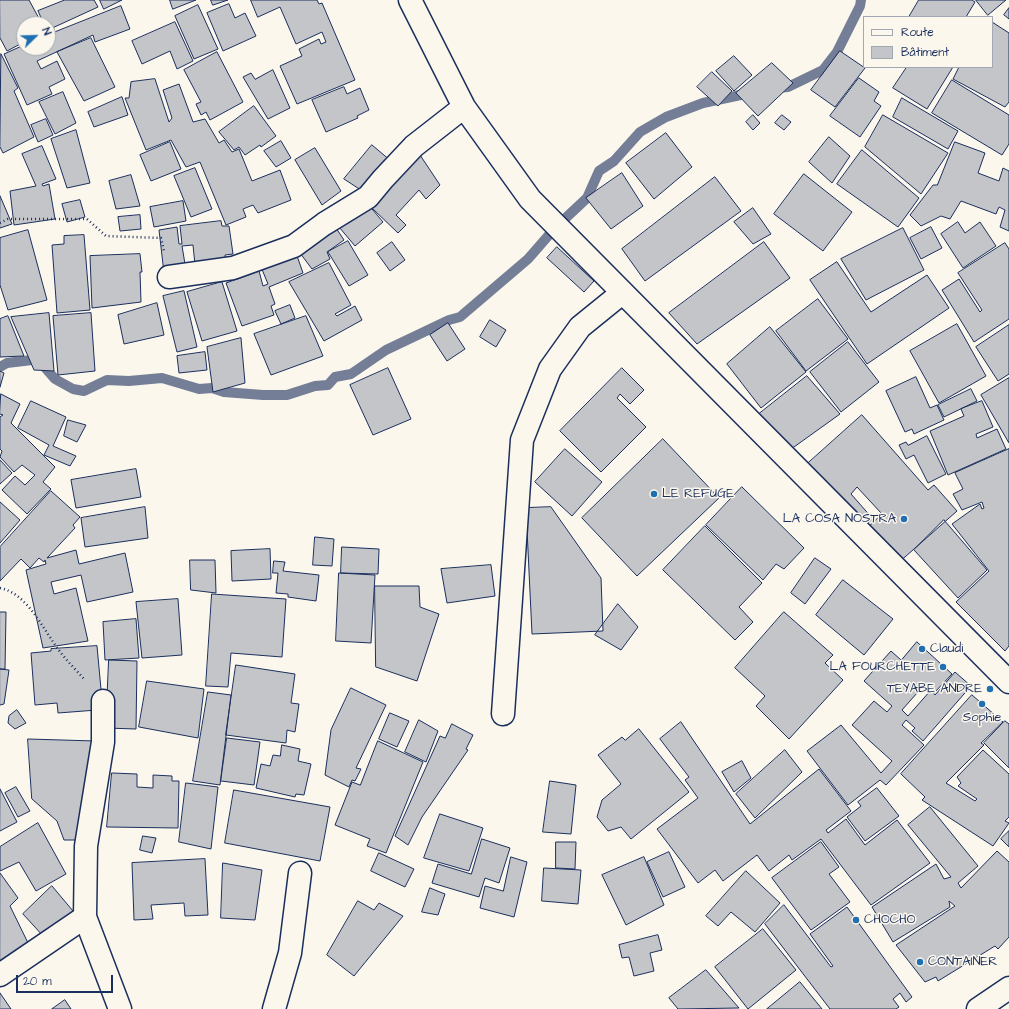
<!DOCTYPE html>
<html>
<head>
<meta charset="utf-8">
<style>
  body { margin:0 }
  #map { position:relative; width:1009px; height:1009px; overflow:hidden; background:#fbf7ec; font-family:"Architects Daughter",sans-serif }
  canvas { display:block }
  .legend { position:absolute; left:863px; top:16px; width:130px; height:52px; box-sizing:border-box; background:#fbf7ec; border:1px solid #a1a7b3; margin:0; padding:5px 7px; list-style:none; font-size:12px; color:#1b2f5e }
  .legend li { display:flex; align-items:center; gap:8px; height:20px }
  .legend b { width:20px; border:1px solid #a1a7b3 }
  .north { position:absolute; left:16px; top:16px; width:40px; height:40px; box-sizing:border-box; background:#fbf7ec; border:1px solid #a1a7b3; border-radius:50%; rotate:67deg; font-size:11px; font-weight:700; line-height:16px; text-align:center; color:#1b2f5e }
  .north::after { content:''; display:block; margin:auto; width:14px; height:18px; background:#1f6fb2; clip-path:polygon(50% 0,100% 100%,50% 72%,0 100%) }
  .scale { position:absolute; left:16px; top:975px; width:97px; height:18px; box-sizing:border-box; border:2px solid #1b2f5e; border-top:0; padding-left:5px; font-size:12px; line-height:14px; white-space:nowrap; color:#1b2f5e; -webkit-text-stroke:3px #fbf7ec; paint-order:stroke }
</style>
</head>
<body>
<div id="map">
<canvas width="1009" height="1009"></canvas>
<ul class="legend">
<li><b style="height:5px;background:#fbf7ec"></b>Route</li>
<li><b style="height:11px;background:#c3c5c9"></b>Bâtiment</li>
</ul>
<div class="north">N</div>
<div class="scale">20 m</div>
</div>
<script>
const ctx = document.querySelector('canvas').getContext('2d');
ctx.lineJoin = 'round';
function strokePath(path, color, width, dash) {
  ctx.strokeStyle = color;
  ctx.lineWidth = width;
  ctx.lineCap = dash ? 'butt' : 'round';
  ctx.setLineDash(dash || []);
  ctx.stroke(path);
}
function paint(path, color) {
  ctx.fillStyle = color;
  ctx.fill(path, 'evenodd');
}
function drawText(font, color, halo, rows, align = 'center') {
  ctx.font = font + ' "Architects Daughter",sans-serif';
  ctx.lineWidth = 3;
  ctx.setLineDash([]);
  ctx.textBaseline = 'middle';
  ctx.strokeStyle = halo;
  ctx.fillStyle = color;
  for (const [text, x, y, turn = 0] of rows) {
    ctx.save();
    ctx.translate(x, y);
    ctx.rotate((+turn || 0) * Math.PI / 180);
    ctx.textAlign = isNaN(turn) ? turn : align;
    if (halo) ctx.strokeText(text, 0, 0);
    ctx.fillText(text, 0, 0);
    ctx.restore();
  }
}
strokePath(new Path2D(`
  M 778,88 L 788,87 L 823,70 L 837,52 L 860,6 L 861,0
  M 0,367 L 7,363 L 32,360 L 41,363 L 55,379 L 73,389 L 84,391 L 107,380 L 129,381 L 162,378 L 199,389 L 212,388 L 224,392 L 263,395 L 287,395 L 315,386 L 328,385 L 335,377 L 351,374 L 386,350 L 449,320 L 460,317 L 528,259 L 555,228 L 587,198 L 599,171 L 614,161 L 640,132 L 666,117 L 703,103 L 750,93`), '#747e96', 10);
const building = new Path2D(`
  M 0,0 L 29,0 L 42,24 L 24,24 L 24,42 L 7,51 L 0,38 Z
  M 65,0 L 94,0 L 98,7 L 48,30 L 48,24 L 44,24 L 38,11 Z
  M 100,0 L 122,0 L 104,9 Z
  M 170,0 L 196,0 L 173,9 Z
  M 211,0 L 228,0 L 213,5 Z
  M 251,0 L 317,0 L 319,4 L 322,3 L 355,80 L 297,104 L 280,66 L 302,56 L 299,49 L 319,39 L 321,44 L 326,42 L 322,32 L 296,44 L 280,7 L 258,17 Z
  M 919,0 L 972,0 L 975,2 L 966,17 L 909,17 Z
  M 976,0 L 1006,0 L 988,15 Z
  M 229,4 L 235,18 L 245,13 L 256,36 L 223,51 L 207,13 Z
  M 198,5 L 218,49 L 194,59 L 175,16 Z
  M 121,6 L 130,29 L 95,42 L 93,35 L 37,61 L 41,69 L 57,61 L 65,79 L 49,87 L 52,94 L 27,105 L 4,54 L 24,45 L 24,48 L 48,48 L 48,35 Z
  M 1009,8 L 1009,19 L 1004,15 Z
  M 175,22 L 193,61 L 177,69 L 170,51 L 142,64 L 132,41 Z
  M 992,22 L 1009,33 L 1009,102 L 1005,107 L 953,79 L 959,67 L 992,67 Z
  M 91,38 L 115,87 L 84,101 L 57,52 Z
  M 840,51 L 865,68 L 835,107 L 811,90 Z
  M 217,52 L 243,102 L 210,120 L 206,112 L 201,115 L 196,104 L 201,102 L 184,70 Z
  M 1,54 L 18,88 L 14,91 L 34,137 L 3,153 L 0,147 Z
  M 734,56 L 752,75 L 734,91 L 716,71 Z
  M 772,63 L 793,83 L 758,116 L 736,93 Z
  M 907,67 L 953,67 L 927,109 L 893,88 Z
  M 273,70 L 290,108 L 268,119 L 243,77 L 251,73 L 255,79 Z
  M 712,72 L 732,91 L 718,106 L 697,87 Z
  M 859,78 L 879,92 L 874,101 L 881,106 L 860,137 L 830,116 Z
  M 155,79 L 169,122 L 172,118 L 163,90 L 179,84 L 193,122 L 205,119 L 219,143 L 224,140 L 232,152 L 239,149 L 252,181 L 280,170 L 291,200 L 258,213 L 253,205 L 243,209 L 246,217 L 226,225 L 200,162 L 186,167 L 171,140 L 146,150 L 125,98 L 129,98 L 131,82 Z
  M 952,80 L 1009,115 L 1009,144 L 1002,155 L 932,113 Z
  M 344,87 L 347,94 L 360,88 L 369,110 L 357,116 L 358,118 L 326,132 L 312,100 Z
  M 63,92 L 76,123 L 55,134 L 39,102 Z
  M 122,97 L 128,115 L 94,127 L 88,112 Z
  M 902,98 L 958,131 L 948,149 L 893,117 Z
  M 254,106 L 276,136 L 261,147 L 260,145 L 245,155 L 239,147 L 234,150 L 219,132 Z
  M 753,115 L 760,123 L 753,130 L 746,122 Z
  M 782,115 L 791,122 L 784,130 L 775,123 Z
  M 883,115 L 948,153 L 921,194 L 865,147 Z
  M 46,119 L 53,135 L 38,142 L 31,125 Z
  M 76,130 L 90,183 L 67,188 L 51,139 Z
  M 666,133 L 692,167 L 654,199 L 626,163 Z
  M 829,137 L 850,156 L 832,183 L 809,162 Z
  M 281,141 L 291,158 L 276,167 L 264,151 Z
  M 170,142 L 181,169 L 151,181 L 140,155 Z
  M 955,142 L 985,153 L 978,173 L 999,181 L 1003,168 L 1009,171 L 1009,231 L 1000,227 L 1005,210 L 999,207 L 996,214 L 961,201 L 950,219 L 941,216 L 921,226 L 910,215 L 933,185 L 937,185 Z
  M 372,145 L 391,161 L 367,194 L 344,179 Z
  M 42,146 L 56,179 L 42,184 L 43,186 L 49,184 L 55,219 L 14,225 L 10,191 L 36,186 L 22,154 Z
  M 315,148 L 341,191 L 322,205 L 295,160 Z
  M 416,149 L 440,185 L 426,199 L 419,190 L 396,215 L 406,225 L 398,233 L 372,208 L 384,195 Z
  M 862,150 L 919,198 L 898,227 L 837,184 Z
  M 195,168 L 212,209 L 191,217 L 174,176 Z
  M 622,173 L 643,206 L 611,229 L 586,198 Z
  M 804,174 L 852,212 L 823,251 L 774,214 Z
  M 131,175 L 140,206 L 116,209 L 109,181 Z
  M 715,177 L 741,211 L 645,281 L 622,249 Z
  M 0,196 L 12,224 L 0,228 Z
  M 80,200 L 85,217 L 67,222 L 62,204 Z
  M 183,201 L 186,221 L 154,227 L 150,207 Z
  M 367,203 L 383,222 L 355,246 L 339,227 Z
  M 753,208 L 771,234 L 753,244 L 734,222 Z
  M 140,215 L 141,229 L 120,231 L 118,217 Z
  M 221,221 L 222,226 L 229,226 L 233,254 L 225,255 L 226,262 L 195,265 L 193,245 L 182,246 L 186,270 L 164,273 L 159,230 L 177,227 L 179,244 L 182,244 L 180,226 Z
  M 332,222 L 344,240 L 327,252 L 330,259 L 312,269 L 297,249 Z
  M 958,222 L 965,233 L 980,222 L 996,246 L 963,268 L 941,234 Z
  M 931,227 L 942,248 L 921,259 L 910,238 Z
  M 903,228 L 924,270 L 866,300 L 841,259 Z
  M 28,230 L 47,300 L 8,310 L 0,285 L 0,238 Z
  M 84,235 L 90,310 L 57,313 L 52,245 L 64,244 L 64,236 Z
  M 348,241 L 368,275 L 349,286 L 328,252 Z
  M 392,242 L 405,260 L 390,271 L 377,253 Z
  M 764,242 L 790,278 L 697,344 L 669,313 Z
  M 1005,243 L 1009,249 L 1009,319 L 974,342 L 942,290 L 959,279 L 980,312 L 982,310 L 958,273 Z
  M 557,247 L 594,281 L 584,292 L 547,258 Z
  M 296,253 L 303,273 L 269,287 L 275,304 L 271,306 L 274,315 L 242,326 L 226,283 L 259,271 L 263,286 L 268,284 L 261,267 Z
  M 140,254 L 142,272 L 140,272 L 141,302 L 92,308 L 90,256 Z
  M 837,262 L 871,312 L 927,275 L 949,308 L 867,364 L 810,280 Z
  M 329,263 L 351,305 L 335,314 L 337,316 L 355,306 L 362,320 L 324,341 L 289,282 Z
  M 222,282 L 237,331 L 202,341 L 187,292 Z
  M 184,291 L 197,347 L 177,352 L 163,296 Z
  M 818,299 L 848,339 L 806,371 L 776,331 Z
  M 157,303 L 164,335 L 124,344 L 118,315 Z
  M 290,305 L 295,318 L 281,324 L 275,311 Z
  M 49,313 L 54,371 L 34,370 L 11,317 Z
  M 91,313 L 95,371 L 58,375 L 53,316 Z
  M 8,316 L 24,356 L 0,357 L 0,319 Z
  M 306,316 L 323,356 L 271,375 L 254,334 Z
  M 490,320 L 506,330 L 496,347 L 480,337 Z
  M 448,323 L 465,349 L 447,361 L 430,335 Z
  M 957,324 L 986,376 L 939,403 L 910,351 Z
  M 1009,325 L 1009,374 L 998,381 L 976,347 Z
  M 770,327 L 806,372 L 761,408 L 727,364 Z
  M 241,338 L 245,383 L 213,392 L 207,347 Z
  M 848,342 L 879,382 L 841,412 L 810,372 Z
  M 205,352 L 207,370 L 179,373 L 177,356 Z
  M 388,368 L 411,419 L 373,435 L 350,385 Z
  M 622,368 L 644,390 L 630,404 L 620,394 L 617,398 L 646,427 L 601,472 L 560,431 Z
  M 0,371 L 4,373 L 0,387 Z
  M 807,376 L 840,414 L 787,452 L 759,414 Z
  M 916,377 L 930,408 L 937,405 L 944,420 L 914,434 L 912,429 L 905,432 L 886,391 Z
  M 1009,378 L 1009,443 L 981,395 Z
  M 971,389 L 977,401 L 944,417 L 938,405 Z
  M 1,394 L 20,404 L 11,423 L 55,467 L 43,482 L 51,489 L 27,514 L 2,490 L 15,476 L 25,485 L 35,475 L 22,465 L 14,472 L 0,457 L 2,451 L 0,449 L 0,417 L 3,415 L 0,414 Z
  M 31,401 L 66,417 L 53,446 L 76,456 L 70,466 L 44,455 L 49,445 L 18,428 Z
  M 982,401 L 993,427 L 976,434 L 977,438 L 997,429 L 1006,449 L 948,475 L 930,431 L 964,416 L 961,409 Z
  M 862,415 L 928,490 L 934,485 L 957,511 L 897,564 L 866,529 L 882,514 L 857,487 L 851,494 L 873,519 L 860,529 L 805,466 Z
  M 68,420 L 86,425 L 77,442 L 64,436 Z
  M 927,436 L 946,474 L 928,483 L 914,455 L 906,459 L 899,445 L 906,442 L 908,445 Z
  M 663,439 L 719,498 L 637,576 L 582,518 Z
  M 565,449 L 602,482 L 572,516 L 535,482 Z
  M 1009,449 L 1009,646 L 1005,651 L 956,602 L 989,571 L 952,524 L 980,504 L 982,509 L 984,508 L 982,502 L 962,510 L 953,494 L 963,489 L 955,473 Z
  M 0,460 L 12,473 L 0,484 Z
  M 136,469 L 141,497 L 76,508 L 71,480 Z
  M 742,487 L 804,548 L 784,569 L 776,564 L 763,580 L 706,525 Z
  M 51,491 L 80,517 L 73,525 L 75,528 L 47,558 L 76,550 L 79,564 L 125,553 L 133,592 L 87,602 L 81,575 L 51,582 L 54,594 L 76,588 L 88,641 L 43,648 L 26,570 L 46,564 L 45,560 L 44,562 L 39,558 L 30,568 L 21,559 L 0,581 L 0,547 Z
  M 0,502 L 20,520 L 0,543 Z
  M 145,507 L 148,538 L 85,547 L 81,518 Z
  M 551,507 L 601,578 L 603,631 L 532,634 L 526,508 Z
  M 944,520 L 987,570 L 958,598 L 914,550 Z
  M 705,526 L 762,583 L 739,607 L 753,622 L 735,640 L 663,570 Z
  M 315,537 L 334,539 L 332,566 L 313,565 Z
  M 342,547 L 379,549 L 378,574 L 341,573 Z
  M 270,549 L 271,579 L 232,581 L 231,551 Z
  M 815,558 L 831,569 L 805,604 L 791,593 Z
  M 190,560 L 215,560 L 216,593 L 191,590 Z
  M 274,561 L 285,562 L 283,571 L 319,575 L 316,601 L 288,597 L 288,594 L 276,593 L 278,573 L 273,573 Z
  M 491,565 L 495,596 L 447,603 L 441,569 Z
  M 339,573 L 375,575 L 371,643 L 336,641 Z
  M 843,580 L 893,619 L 864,655 L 816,615 Z
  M 375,586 L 419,586 L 420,607 L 439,614 L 417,681 L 376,667 Z
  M 212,594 L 286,599 L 282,657 L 231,653 L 228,687 L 206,686 Z
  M 178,599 L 182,655 L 142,658 L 136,602 Z
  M 618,604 L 638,627 L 621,650 L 595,635 Z
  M 0,612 L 6,612 L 5,669 L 0,669 Z
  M 784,612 L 833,655 L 825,663 L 843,680 L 789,739 L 756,706 L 765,696 L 735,668 Z
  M 136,619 L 139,658 L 105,660 L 103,622 Z
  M 917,642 L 952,674 L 934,693 L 925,684 L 902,710 L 908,716 L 931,690 L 935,695 L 955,672 L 971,686 L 923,741 L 912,731 L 915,728 L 906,720 L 902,725 L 924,745 L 886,785 L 880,780 L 848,805 L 807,751 L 841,725 L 881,773 L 892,761 L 852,725 L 874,701 L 887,712 L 892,706 L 864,681 L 891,651 L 901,660 Z
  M 97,646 L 102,700 L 97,710 L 58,713 L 57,703 L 35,705 L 31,653 L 51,651 L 51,649 Z
  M 109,660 L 137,661 L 136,729 L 106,728 Z
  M 236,665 L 295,674 L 291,703 L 299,704 L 295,732 L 287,730 L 286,743 L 226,735 Z
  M 0,669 L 9,670 L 4,704 L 0,705 Z
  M 147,681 L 204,689 L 198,738 L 139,727 Z
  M 351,688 L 386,705 L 356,768 L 361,769 L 355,781 L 352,780 L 349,787 L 325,775 L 331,730 Z
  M 208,692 L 231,695 L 220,785 L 193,781 Z
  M 972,695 L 1003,722 L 981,743 L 984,745 L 946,783 L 975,801 L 977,799 L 958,786 L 961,783 L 957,777 L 983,750 L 1009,774 L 1009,817 L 1005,821 L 1009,823 L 993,846 L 922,800 L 925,797 L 901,774 Z
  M 17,710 L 26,723 L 15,729 L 8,723 L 9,716 Z
  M 390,713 L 409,721 L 397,747 L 379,739 Z
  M 419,720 L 438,731 L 426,762 L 405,752 Z
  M 1005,721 L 1009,724 L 1009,768 L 984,743 Z
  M 681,722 L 750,824 L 819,769 L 851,811 L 826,830 L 828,833 L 846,819 L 865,845 L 897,820 L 930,863 L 871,905 L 821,839 L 792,860 L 789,855 L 769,871 L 757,855 L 723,881 L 715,870 L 698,883 L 657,829 L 698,798 L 685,780 L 689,777 L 660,739 Z
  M 452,724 L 473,735 L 466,749 L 468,750 L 422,817 L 408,845 L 395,836 L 440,736 L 445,738 Z
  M 639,729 L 689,792 L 631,839 L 621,827 L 608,831 L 597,817 L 602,800 L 621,784 L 598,755 L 622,737 L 625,740 Z
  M 227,738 L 260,742 L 254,785 L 221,781 Z
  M 28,739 L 95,741 L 78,840 L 64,840 L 57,821 L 32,799 Z
  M 378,741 L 423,762 L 386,853 L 367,846 L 370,839 L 335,825 L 352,782 L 360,785 Z
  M 282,745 L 300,749 L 298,761 L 311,764 L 304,795 L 296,794 L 295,797 L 256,788 L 261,764 L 270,766 L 273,755 L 280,756 Z
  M 785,750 L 802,772 L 755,818 L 736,794 Z
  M 742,761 L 751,778 L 734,792 L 722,772 Z
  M 112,773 L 137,774 L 137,787 L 153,788 L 153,775 L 172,776 L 172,781 L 179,781 L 178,828 L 107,827 Z
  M 550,781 L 576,785 L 571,834 L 543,832 Z
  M 186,783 L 218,787 L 211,849 L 179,842 Z
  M 16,787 L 30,811 L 18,817 L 5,793 Z
  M 877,788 L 899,816 L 865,841 L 847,817 L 861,806 L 858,802 Z
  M 0,789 L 17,822 L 0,831 Z
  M 234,790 L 330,807 L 320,861 L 225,843 Z
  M 930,807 L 978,866 L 958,883 L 961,888 L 997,851 L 1009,862 L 1009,937 L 998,949 L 995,946 L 938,981 L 936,977 L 925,982 L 896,945 L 955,906 L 949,901 L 950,907 L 893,942 L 872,907 L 936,864 L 944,879 L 951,877 L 908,825 Z
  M 440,814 L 483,828 L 469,871 L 424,858 Z
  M 38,823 L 66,874 L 36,891 L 19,862 L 0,871 L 0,847 Z
  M 1009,831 L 1009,847 L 1001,839 Z
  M 143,836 L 156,838 L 152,853 L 140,850 Z
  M 482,839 L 510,848 L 499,883 L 485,878 L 479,897 L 432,883 L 438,864 L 471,874 Z
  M 556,842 L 576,842 L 575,869 L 556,868 Z
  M 821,842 L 839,867 L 829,874 L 850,902 L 811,930 L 772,878 Z
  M 669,852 L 685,887 L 663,897 L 647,862 Z
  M 379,853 L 414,869 L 405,887 L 371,871 Z
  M 511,857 L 527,862 L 514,917 L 480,908 L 485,886 L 503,891 Z
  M 644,857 L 664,905 L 626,925 L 602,875 Z
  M 205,859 L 208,915 L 185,916 L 184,903 L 151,905 L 153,919 L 134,920 L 132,863 Z
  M 223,863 L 262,870 L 255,920 L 221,918 Z
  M 544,868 L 581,870 L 578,904 L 542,901 Z
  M 746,871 L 780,903 L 755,932 L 731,912 L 718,926 L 706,916 Z
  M 0,873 L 18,898 L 10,906 L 30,947 L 0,965 Z
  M 52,886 L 73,911 L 44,937 L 23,914 Z
  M 430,888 L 445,894 L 438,915 L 422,912 Z
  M 358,901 L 374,910 L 379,903 L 403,916 L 354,976 L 327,955 Z
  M 784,905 L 831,967 L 833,966 L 810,934 L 847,907 L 912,997 L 906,1002 L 900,993 L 893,999 L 899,1007 L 896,1009 L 830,1009 L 765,924 Z
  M 763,929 L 796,970 L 748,1009 L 715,967 Z
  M 658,935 L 662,950 L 650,953 L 654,971 L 634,976 L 629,957 L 622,958 L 619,945 Z
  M 706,970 L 739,1008 L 678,1009 L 669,998 Z
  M 800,982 L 822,1009 L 767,1009 Z
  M 0,993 L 11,1009 L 0,1009 Z
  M 65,1000 L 71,1009 L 52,1009 Z`);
paint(building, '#c3c5c9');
strokePath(building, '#1b2f5e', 1);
const minor = new Path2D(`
  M 410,0 L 464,107 L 530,199 L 1009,682
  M 169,277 L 233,268 L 294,246 L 324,224 L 368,197 L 383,179 L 414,146 L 464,107
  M 103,701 L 103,742 L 86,846 L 85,917 L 120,1009
  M 503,714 L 522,440 L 550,369 L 580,327 L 622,293
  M 0,975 L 85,917
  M 274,1009 L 290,953 L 300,873
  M 978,1009 L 1009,988`);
strokePath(minor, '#1b2f5e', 25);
strokePath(new Path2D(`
  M 0,223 L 8,219 L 87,219 L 106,236 L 161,238 L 164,251
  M 0,588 C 27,593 43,629 58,649 C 66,660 76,670 85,680`), '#1b2f5e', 2.5, [1, 3]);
strokePath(minor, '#fbf7ec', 22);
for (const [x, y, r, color] of [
  [654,494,4,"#1f6fb2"],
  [904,519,4,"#1f6fb2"],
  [922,649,4,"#1f6fb2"],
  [943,667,4,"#1f6fb2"],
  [990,689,4,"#1f6fb2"],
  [982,704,4,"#1f6fb2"],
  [856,920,4,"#1f6fb2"],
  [920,962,4,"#1f6fb2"]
]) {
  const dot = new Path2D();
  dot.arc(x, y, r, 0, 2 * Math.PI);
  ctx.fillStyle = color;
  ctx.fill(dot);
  strokePath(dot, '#fbf7ec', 1.5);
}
drawText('13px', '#1b2f5e', '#fbf7ec', [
  ["LE REFUGE",662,494],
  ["LA COSA NOSTRA",896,519,"right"],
  ["Claudi",930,649],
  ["LA FOURCHETTE",935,667,"right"],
  ["TEYABE ANDRE",982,689,"right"],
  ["Sophie",982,718,"center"],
  ["CHOCHO",864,920],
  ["CONTAINER",928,962]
], 'left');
</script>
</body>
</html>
